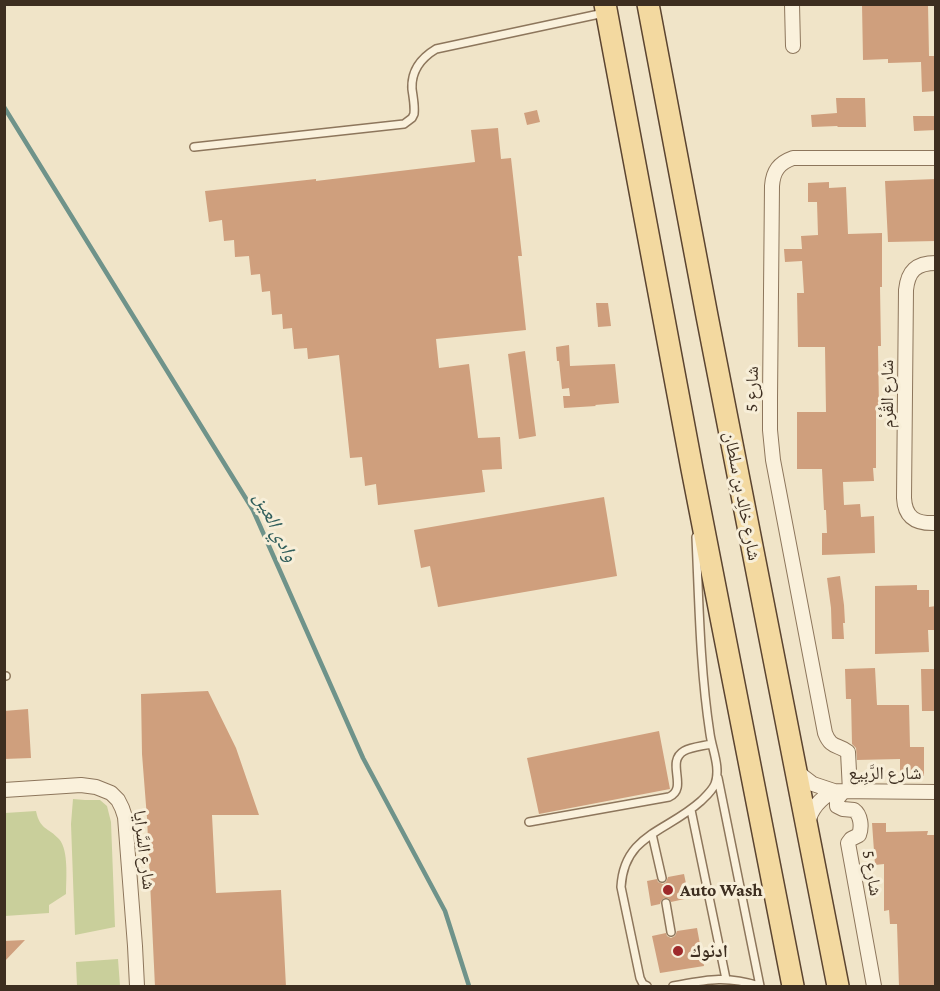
<!DOCTYPE html>
<html>
<head>
<meta charset="utf-8">
<style>
  body { margin:0 }
  #map { position:relative; width:940px; height:991px; overflow:hidden; background:#f0e4c8; font-family:"Crimson Pro",serif }
  canvas { display:block }
  .frame { position:absolute; inset:0; border:6px solid #3d2e20; pointer-events:none }
</style>
</head>
<body>
<div id="map">
<canvas width="940" height="991"></canvas>
<div class="frame"></div>
</div>
<script>
const ctx = document.querySelector('canvas').getContext('2d');
ctx.lineJoin = 'round';
function paint(path, color) {
  ctx.fillStyle = color;
  ctx.fill(path, 'evenodd');
}
function strokePath(path, color, width, dash) {
  ctx.strokeStyle = color;
  ctx.lineWidth = width;
  ctx.lineCap = dash ? 'butt' : 'round';
  ctx.setLineDash(dash || []);
  ctx.stroke(path);
}
function drawText(font, color, halo, rows, align = 'center') {
  ctx.font = font + ' "Crimson Pro","Noto Naskh Arabic",serif';
  ctx.lineWidth = 6;
  ctx.setLineDash([]);
  ctx.textBaseline = 'middle';
  ctx.strokeStyle = halo;
  ctx.fillStyle = color;
  for (const [text, x, y, turn = 0] of rows) {
    ctx.save();
    ctx.translate(x, y);
    ctx.rotate((+turn || 0) * Math.PI / 180);
    ctx.textAlign = isNaN(turn) ? turn : align;
    if (halo) ctx.strokeText(text, 0, 0);
    ctx.fillText(text, 0, 0);
    ctx.restore();
  }
}
paint(new Path2D(`
  M 73,799 L 85,800 L 100,800 L 107,806 L 111,822 L 115,927 L 75,935 L 71,824 Z
  M 36,811 C 40,830 48,827 59,839 C 69,850 66,880 66,894 L 49,905 L 49,913 L 5,916 L 5,813 Z
  M 118,959 L 120,986 L 77,986 L 76,962 Z`), '#c9cf9b');
strokePath(new Path2D(`
  M 4,107 L 253,510 L 363,758 L 445,911 L 469,986`), '#6f938a', 4.5);
paint(new Path2D(`
  M 862,4 L 928,4 L 929,56 L 936,56 L 936,91 L 922,92 L 921,62 L 888,63 L 888,59 L 863,60 Z
  M 836,98 L 865,98 L 866,127 L 838,127 L 837,126 L 812,127 L 811,115 L 837,113 Z
  M 537,110 L 540,122 L 527,125 L 524,113 Z
  M 913,116 L 936,116 L 936,130 L 914,131 Z
  M 498,128 L 501,159 L 511,158 L 522,256 L 518,256 L 526,330 L 436,339 L 439,368 L 469,364 L 478,438 L 500,437 L 502,469 L 482,470 L 485,492 L 378,505 L 376,484 L 365,486 L 362,457 L 350,458 L 339,355 L 308,359 L 307,348 L 294,349 L 292,328 L 283,329 L 282,314 L 272,315 L 270,291 L 262,292 L 260,274 L 251,275 L 249,256 L 235,257 L 234,240 L 224,241 L 222,220 L 209,222 L 205,191 L 316,179 L 316,181 L 475,162 L 471,130 Z
  M 936,179 L 936,241 L 888,242 L 885,181 Z
  M 829,182 L 829,188 L 846,187 L 848,234 L 882,233 L 882,287 L 880,287 L 881,346 L 878,346 L 879,409 L 876,409 L 876,468 L 873,468 L 874,481 L 843,482 L 844,505 L 860,504 L 861,517 L 874,516 L 875,553 L 822,555 L 822,533 L 827,533 L 826,510 L 824,510 L 822,469 L 797,469 L 797,412 L 826,412 L 825,347 L 798,347 L 797,293 L 804,293 L 802,261 L 785,262 L 784,249 L 802,249 L 801,236 L 818,235 L 817,202 L 808,202 L 808,183 Z
  M 596,303 L 608,303 L 611,326 L 598,327 Z
  M 569,345 L 570,366 L 615,364 L 619,403 L 595,405 L 596,406 L 564,408 L 563,396 L 570,396 L 569,388 L 562,389 L 559,361 L 557,361 L 556,347 Z
  M 525,351 L 536,436 L 519,439 L 508,354 Z
  M 604,497 L 617,576 L 438,607 L 430,566 L 421,568 L 414,530 Z
  M 840,576 L 844,605 L 845,623 L 843,623 L 844,639 L 832,639 L 831,608 L 827,578 Z
  M 917,585 L 917,590 L 929,590 L 929,607 L 936,606 L 936,630 L 928,630 L 929,652 L 875,654 L 875,586 Z
  M 875,668 L 877,705 L 909,705 L 910,747 L 924,747 L 924,776 L 900,777 L 900,759 L 857,760 L 856,748 L 852,744 L 851,699 L 846,699 L 845,669 Z
  M 921,669 L 936,669 L 936,711 L 922,711 Z
  M 208,691 L 236,748 L 259,815 L 212,815 L 216,893 L 281,890 L 286,987 L 155,987 L 147,818 L 142,754 L 141,694 Z
  M 28,709 L 31,758 L 4,759 L 4,711 Z
  M 659,731 L 670,789 L 539,814 L 527,758 Z
  M 872,823 L 886,823 L 886,832 L 928,831 L 927,835 L 936,835 L 936,987 L 899,987 L 897,924 L 890,924 L 889,910 L 884,911 L 884,864 L 875,865 Z
  M 684,874 L 689,898 L 671,902 L 668,898 L 664,898 L 661,901 L 660,904 L 651,906 L 647,881 L 657,879 L 658,882 L 663,884 L 666,882 L 668,877 Z
  M 697,928 L 704,966 L 660,973 L 652,936 L 666,933 L 667,936 L 671,938 L 675,936 L 677,931 Z
  M 25,940 L 4,962 L 4,941 Z`), '#cf9f7d');
const lane = new Path2D(`
  M 194,147 L 404,124 L 412,118 L 414,114 C 415,105 413,97 412,89 C 411,71 421,58 436,49 L 604,13
  M 4,676 L 6,676
  M 718,778 L 760,986
  M 691,810 L 726,979
  M 529,822 L 669,797 C 689,788 665,762 684,751 C 691,747 703,746 711,744
  M 652,834 L 662,878
  M 666,903 L 671,932
  M 647,986 L 643,984 L 640,978 L 621,887 C 624,834 667,832 701,801 C 706,796 712,791 715,784 C 721,768 712,749 710,734 C 700,669 699,603 696,537
  M 673,986 C 706,980 725,975 759,986`);
const street = new Path2D(`
  M 792,4 L 793,46
  M 936,263 C 916,263 908,271 906,290 L 904,498 C 905,518 916,524 936,523
  M 796,771 L 813,784 L 834,791 L 936,792
  M 4,790 L 81,785 L 96,787 L 111,793 L 118,800 L 122,808 L 125,817 L 135,946 L 137,986
  M 844,791 L 837,799 L 837,806 L 843,809 L 854,810 C 861,815 862,827 859,835 L 851,839 L 848,843 L 874,986
  M 850,791 L 848,752 C 838,744 831,749 825,733 L 773,460 L 770,430 L 770,398 L 772,186 C 773,171 779,163 793,158 L 936,158
  M 808,823 C 811,808 821,798 834,791`);
const primary = new Path2D(`
  M 605,4 L 692,469 L 793,986
  M 648,4 L 707,316 L 838,986`);
strokePath(lane, '#8d765c', 10);
strokePath(street, '#8d765c', 16);
strokePath(primary, '#5b4430', 24);
strokePath(lane, '#faf1dc', 7);
strokePath(street, '#faf1dc', 14);
strokePath(primary, '#f3d9a0', 21);
for (const [x, y, r, color] of [
  [668,890,6,"#9e2a2b"],
  [678,951,6,"#9e2a2b"]
]) {
  const dot = new Path2D();
  dot.arc(x, y, r, 0, 2 * Math.PI);
  ctx.fillStyle = color;
  ctx.fill(dot);
  strokePath(dot, '#f7eed8', 2);
}
drawText('18px', '#3d2e20', '#f7eed8', [
  ["شارع 5",752,389,-89],
  ["شارع القُرْم",887,394,-90],
  ["شارع خالِد بن سلطان",742,496,79],
  ["شارع الرَّبِيع",885,773],
  ["شارع السَّرايا",144,850,83],
  ["شارع 5",872,873,80]
]);
drawText('bold 18px', '#3d2e20', '#f7eed8', [
  ["Auto Wash",680,890],
  ["ادنوك",690,951]
], 'left');
drawText('italic 20px', '#2f5d5a', '#f7eed8', [
  ["وادي العين",276,527,64]
]);
</script>
</body>
</html>
